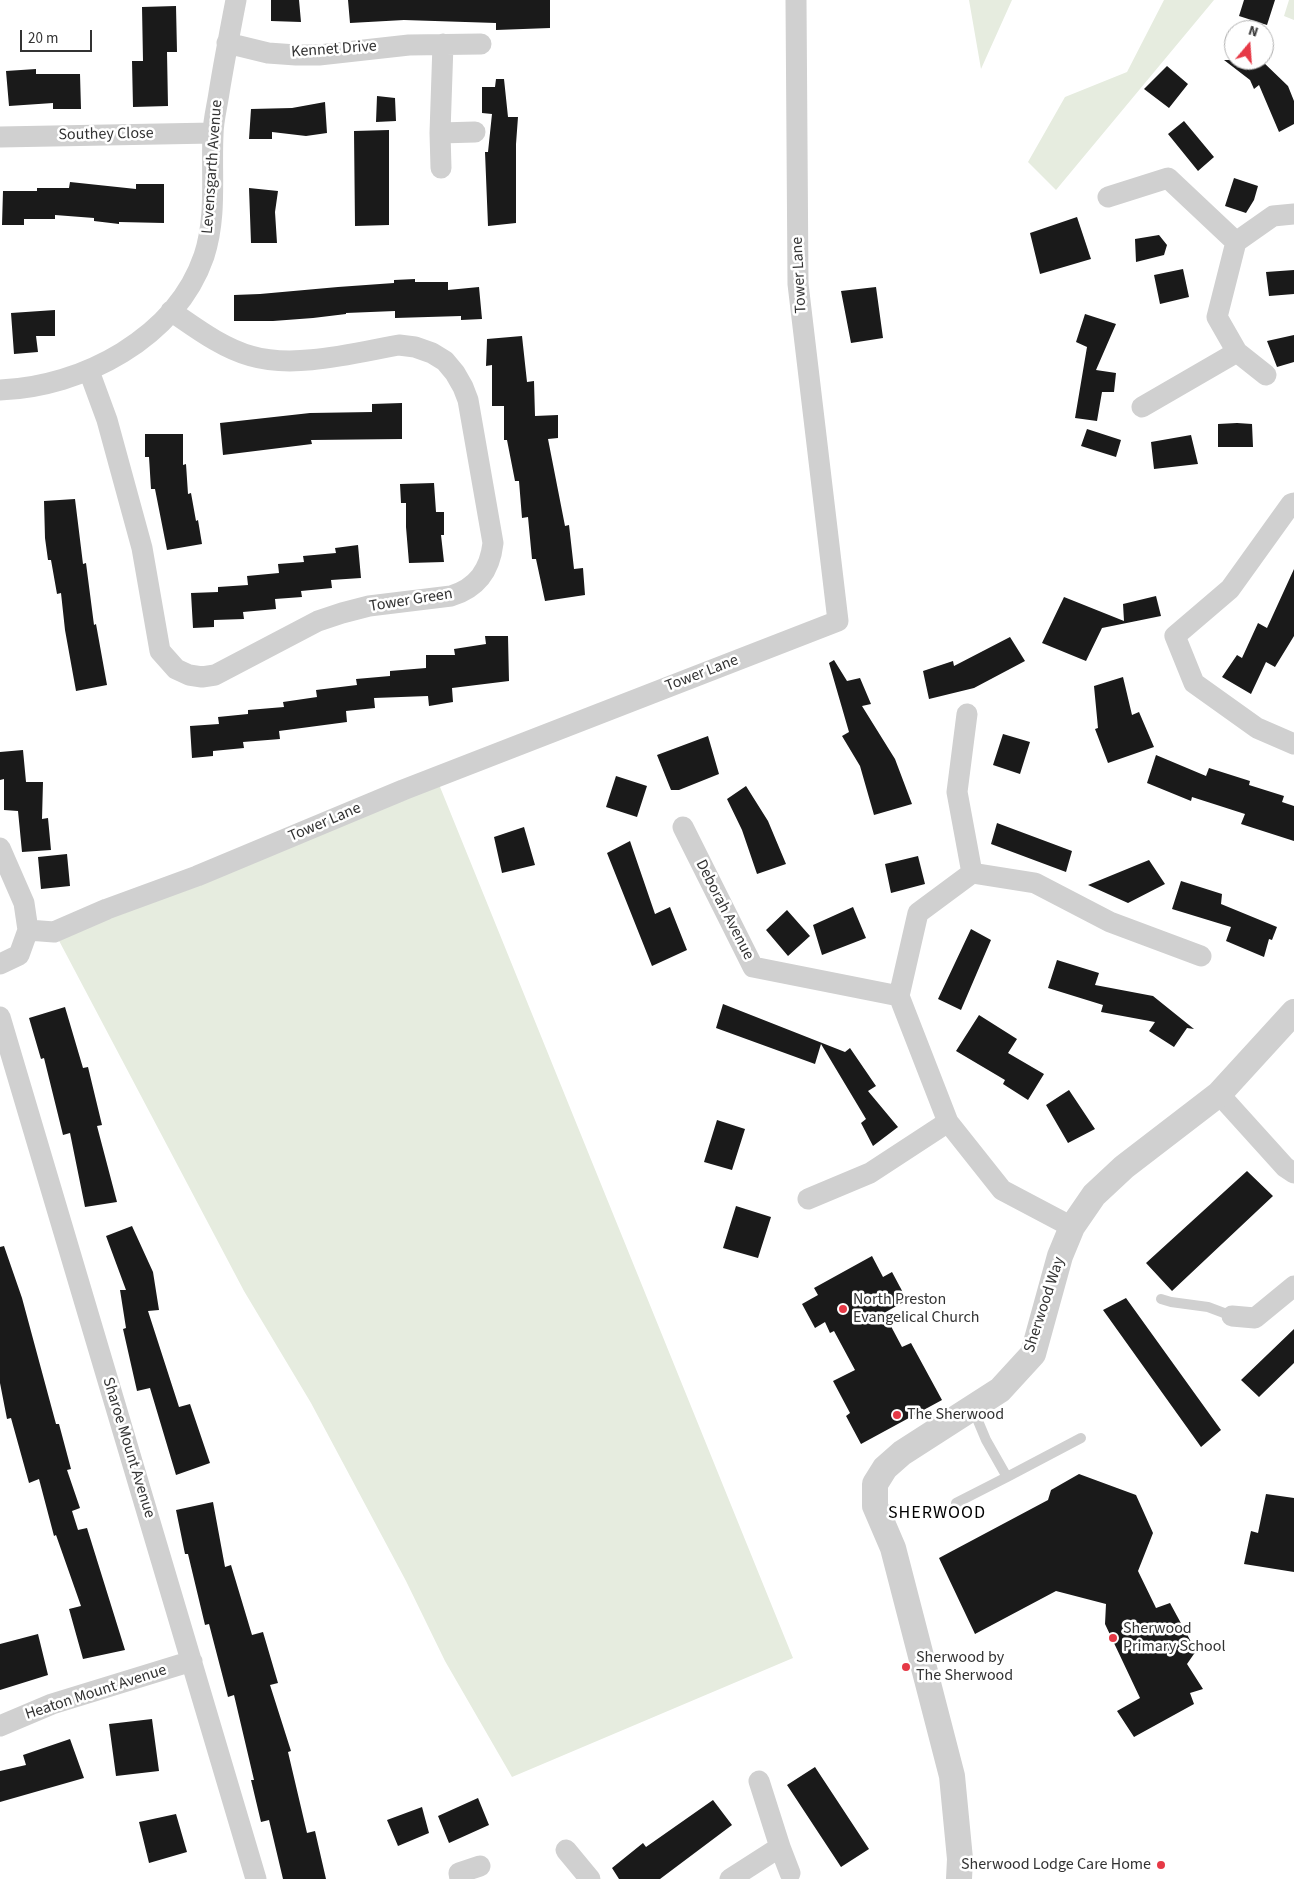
<!DOCTYPE html>
<html>
<head>
<meta charset="utf-8">
<style>
  body { margin:0 }
  #map { position:relative; width:1294px; height:1879px; overflow:hidden; background:#fff; font-family:"Source Sans 3",sans-serif }
  canvas { display:block }
  .north { position:absolute; left:1224px; top:20px; width:50px; height:50px; box-sizing:border-box; background:#fff; border:1px solid #adadad; border-radius:50%; rotate:18deg; font-size:14px; font-weight:700; line-height:20px; text-align:center; color:#333 }
  .north::after { content:''; display:block; margin:auto; width:18px; height:22px; background:#e63946; clip-path:polygon(50% 0,100% 100%,50% 72%,0 100%) }
  .scale { position:absolute; left:20px; top:30px; width:72px; height:22px; box-sizing:border-box; border:2px solid #333; border-top:0; padding-left:6px; font-size:15px; line-height:18px; white-space:nowrap; color:#333; -webkit-text-stroke:4px #fff; paint-order:stroke }
</style>
</head>
<body>
<div id="map">
<canvas width="1294" height="1879"></canvas>
<div class="north">N</div>
<div class="scale">20 m</div>
</div>
<script>
const ctx = document.querySelector('canvas').getContext('2d');
ctx.lineJoin = 'round';
function paint(path, color) {
  ctx.fillStyle = color;
  ctx.fill(path, 'evenodd');
}
function strokePath(path, color, width, dash) {
  ctx.strokeStyle = color;
  ctx.lineWidth = width;
  ctx.lineCap = dash ? 'butt' : 'round';
  ctx.setLineDash(dash || []);
  ctx.stroke(path);
}
function drawText(font, color, halo, rows, align = 'center') {
  ctx.font = font + ' "Source Sans 3",sans-serif';
  ctx.lineWidth = 5;
  ctx.setLineDash([]);
  ctx.textBaseline = 'middle';
  ctx.strokeStyle = halo;
  ctx.fillStyle = color;
  for (const [text, x, y, turn = 0] of rows) {
    ctx.save();
    ctx.translate(x, y);
    ctx.rotate((+turn || 0) * Math.PI / 180);
    ctx.textAlign = isNaN(turn) ? turn : align;
    if (halo) ctx.strokeText(text, 0, 0);
    ctx.fillText(text, 0, 0);
    ctx.restore();
  }
}
paint(new Path2D(`
  M 969,0 L 1012,0 L 981,69 Z
  M 1164,0 L 1214,0 L 1056,190 L 1028,162 L 1065,97 L 1127,72 Z
  M 1289,0 L 1294,0 L 1294,20 L 1284,16 Z
  M 438,782 L 793,1658 L 512,1777 L 445,1661 L 406,1581 L 311,1403 L 244,1291 L 56,935 Z`), '#e6ecdf');
paint(new Path2D(`
  M 271,0 L 299,0 L 301,22 L 271,21 Z
  M 348,0 L 550,0 L 550,28 L 496,30 L 496,23 L 404,20 L 350,23 Z
  M 1244,0 L 1275,0 L 1267,25 L 1239,16 Z
  M 176,6 L 177,52 L 167,52 L 168,106 L 133,107 L 132,61 L 143,61 L 142,7 Z
  M 1224,60 L 1261,60 L 1288,86 L 1294,101 L 1294,124 L 1279,132 L 1259,85 L 1254,89 L 1250,80 Z
  M 1167,66 L 1188,84 L 1169,108 L 1144,89 Z
  M 36,69 L 36,74 L 80,74 L 81,109 L 53,109 L 53,103 L 9,106 L 6,71 Z
  M 496,79 L 504,79 L 508,117 L 518,117 L 516,144 L 516,223 L 488,226 L 485,152 L 488,152 L 492,114 L 482,113 L 482,87 L 495,87 Z
  M 377,96 L 395,98 L 396,121 L 376,122 Z
  M 325,102 L 327,133 L 306,136 L 272,132 L 272,139 L 249,139 L 251,109 L 292,108 Z
  M 1184,121 L 1214,157 L 1198,171 L 1168,134 Z
  M 389,130 L 389,225 L 355,226 L 354,131 Z
  M 1234,178 L 1258,186 L 1254,200 L 1246,213 L 1225,206 Z
  M 70,182 L 136,189 L 136,184 L 164,184 L 164,223 L 119,222 L 119,224 L 94,221 L 94,218 L 55,215 L 55,219 L 24,219 L 24,225 L 2,225 L 3,191 L 37,191 L 37,188 L 69,188 Z
  M 249,188 L 278,191 L 275,212 L 277,243 L 251,243 Z
  M 1077,217 L 1091,259 L 1040,274 L 1030,233 Z
  M 1159,235 L 1167,245 L 1164,255 L 1136,262 L 1135,239 Z
  M 1183,269 L 1189,297 L 1160,304 L 1154,275 Z
  M 1294,270 L 1294,294 L 1269,296 L 1266,272 Z
  M 415,279 L 415,282 L 448,282 L 448,290 L 479,287 L 482,319 L 461,320 L 461,316 L 395,318 L 395,311 L 346,313 L 346,314 L 313,318 L 273,321 L 234,321 L 234,295 L 260,294 L 338,287 L 394,283 L 394,280 Z
  M 876,287 L 883,338 L 851,343 L 841,291 Z
  M 55,310 L 55,336 L 36,336 L 38,352 L 14,354 L 11,313 Z
  M 1085,314 L 1116,324 L 1096,370 L 1116,373 L 1114,392 L 1102,392 L 1097,421 L 1075,418 L 1087,347 L 1076,342 Z
  M 1294,335 L 1294,362 L 1277,367 L 1267,341 Z
  M 522,336 L 527,382 L 534,381 L 535,416 L 558,415 L 558,438 L 548,439 L 565,526 L 569,525 L 574,569 L 583,568 L 585,595 L 545,601 L 536,559 L 532,559 L 528,517 L 522,518 L 519,481 L 515,481 L 507,440 L 504,440 L 504,406 L 492,406 L 492,365 L 486,366 L 487,339 Z
  M 402,403 L 402,439 L 311,440 L 312,444 L 223,455 L 220,423 L 310,413 L 372,412 L 372,404 Z
  M 1237,423 L 1252,424 L 1253,447 L 1218,447 L 1218,424 Z
  M 1087,429 L 1121,440 L 1116,457 L 1081,446 Z
  M 145,434 L 183,434 L 183,465 L 186,464 L 188,494 L 191,493 L 196,521 L 198,520 L 202,544 L 167,550 L 155,489 L 151,489 L 149,457 L 145,457 Z
  M 1191,435 L 1198,464 L 1154,469 L 1151,442 Z
  M 434,483 L 436,512 L 444,512 L 444,535 L 441,535 L 444,562 L 409,563 L 406,527 L 406,503 L 401,503 L 400,484 Z
  M 75,499 L 83,564 L 86,563 L 94,625 L 96,624 L 107,685 L 76,691 L 65,630 L 61,593 L 57,594 L 51,560 L 48,560 L 45,538 L 44,501 Z
  M 358,545 L 361,578 L 331,580 L 332,588 L 301,591 L 302,597 L 275,599 L 276,609 L 243,612 L 244,619 L 214,620 L 214,627 L 193,628 L 191,593 L 218,592 L 218,587 L 248,585 L 247,576 L 279,573 L 278,564 L 304,562 L 303,556 L 336,553 L 335,548 Z
  M 1294,569 L 1294,636 L 1275,667 L 1266,662 L 1251,694 L 1222,677 L 1237,655 L 1242,658 L 1258,623 L 1267,628 Z
  M 1156,596 L 1161,616 L 1102,628 L 1086,661 L 1042,643 L 1064,597 L 1124,621 L 1123,604 Z
  M 485,636 L 508,636 L 509,681 L 452,688 L 453,702 L 429,706 L 428,696 L 374,698 L 375,708 L 346,711 L 347,722 L 279,731 L 280,739 L 243,742 L 244,748 L 213,751 L 213,756 L 192,758 L 190,726 L 219,724 L 218,717 L 248,714 L 248,710 L 284,707 L 283,702 L 317,697 L 316,690 L 357,685 L 356,679 L 390,676 L 390,671 L 426,668 L 426,655 L 455,655 L 454,649 L 486,644 Z
  M 1010,637 L 1025,661 L 974,688 L 929,699 L 923,671 L 953,661 L 954,666 Z
  M 834,660 L 847,681 L 860,678 L 871,704 L 862,706 L 895,759 L 912,804 L 874,815 L 860,766 L 842,736 L 849,732 L 829,663 Z
  M 1123,677 L 1132,715 L 1139,712 L 1154,747 L 1108,763 L 1095,729 L 1098,728 L 1094,686 Z
  M 1003,734 L 1030,742 L 1020,774 L 993,765 Z
  M 708,736 L 719,774 L 679,790 L 671,790 L 657,755 Z
  M 23,750 L 26,782 L 43,782 L 42,819 L 48,818 L 51,850 L 22,852 L 18,811 L 4,810 L 4,779 L 0,780 L 0,752 Z
  M 1156,755 L 1206,776 L 1209,768 L 1250,781 L 1249,785 L 1284,796 L 1282,802 L 1294,806 L 1294,841 L 1241,824 L 1245,814 L 1192,797 L 1191,801 L 1147,783 Z
  M 616,776 L 647,786 L 637,817 L 606,807 Z
  M 746,786 L 768,821 L 786,864 L 757,874 L 742,830 L 727,799 Z
  M 997,823 L 1072,851 L 1066,872 L 991,844 Z
  M 524,827 L 535,865 L 502,873 L 494,837 Z
  M 630,841 L 655,914 L 670,907 L 687,950 L 652,966 L 607,853 Z
  M 67,854 L 70,886 L 41,889 L 38,857 Z
  M 918,856 L 925,884 L 891,893 L 885,864 Z
  M 1149,860 L 1165,884 L 1128,903 L 1088,885 Z
  M 1181,881 L 1222,894 L 1221,904 L 1277,927 L 1272,940 L 1269,939 L 1264,957 L 1226,941 L 1231,927 L 1172,909 Z
  M 853,907 L 866,938 L 822,955 L 813,925 Z
  M 787,910 L 810,936 L 788,956 L 766,930 Z
  M 971,929 L 991,940 L 961,1010 L 938,999 Z
  M 1057,960 L 1099,973 L 1095,985 L 1153,996 L 1194,1029 L 1187,1028 L 1174,1047 L 1149,1031 L 1155,1022 L 1101,1012 L 1103,1005 L 1048,988 Z
  M 723,1004 L 845,1052 L 850,1048 L 876,1086 L 868,1091 L 898,1127 L 873,1146 L 861,1123 L 866,1119 L 821,1044 L 815,1064 L 716,1028 Z
  M 65,1007 L 83,1068 L 88,1067 L 102,1125 L 97,1126 L 117,1202 L 85,1207 L 70,1133 L 63,1135 L 44,1058 L 41,1059 L 29,1018 Z
  M 979,1015 L 1017,1039 L 1008,1053 L 1044,1074 L 1028,1100 L 1003,1084 L 1005,1080 L 956,1051 Z
  M 1069,1090 L 1095,1129 L 1068,1143 L 1046,1105 Z
  M 717,1120 L 745,1129 L 732,1170 L 704,1162 Z
  M 1247,1171 L 1273,1196 L 1172,1291 L 1146,1263 Z
  M 736,1206 L 771,1217 L 758,1258 L 723,1248 Z
  M 132,1226 L 153,1272 L 159,1310 L 148,1311 L 179,1407 L 190,1404 L 210,1463 L 176,1475 L 150,1388 L 137,1391 L 123,1329 L 126,1328 L 120,1290 L 126,1290 L 106,1236 Z
  M 4,1246 L 22,1298 L 56,1424 L 59,1424 L 71,1469 L 67,1470 L 80,1508 L 72,1511 L 78,1530 L 87,1528 L 125,1650 L 83,1659 L 69,1609 L 81,1606 L 56,1535 L 54,1536 L 39,1479 L 29,1483 L 11,1418 L 7,1419 L 0,1383 L 0,1247 Z
  M 872,1256 L 883,1277 L 892,1272 L 907,1300 L 884,1313 L 902,1347 L 911,1343 L 942,1400 L 861,1444 L 846,1416 L 850,1413 L 833,1381 L 855,1370 L 834,1331 L 830,1333 L 825,1322 L 815,1328 L 802,1304 L 818,1295 L 814,1288 Z
  M 1126,1298 L 1221,1430 L 1201,1447 L 1103,1310 Z
  M 1294,1329 L 1294,1363 L 1259,1397 L 1241,1380 Z
  M 1079,1474 L 1136,1495 L 1153,1533 L 1138,1571 L 1156,1608 L 1170,1603 L 1196,1651 L 1187,1664 L 1203,1689 L 1190,1693 L 1194,1704 L 1134,1737 L 1117,1711 L 1140,1698 L 1105,1624 L 1106,1604 L 1056,1591 L 975,1634 L 939,1558 L 1048,1500 L 1051,1490 Z
  M 1266,1494 L 1294,1498 L 1294,1572 L 1244,1564 L 1251,1531 L 1258,1533 Z
  M 213,1502 L 225,1567 L 231,1565 L 252,1635 L 263,1632 L 278,1683 L 270,1685 L 291,1751 L 288,1752 L 307,1833 L 315,1831 L 326,1879 L 283,1879 L 269,1820 L 261,1822 L 251,1780 L 254,1780 L 234,1695 L 228,1697 L 209,1624 L 205,1625 L 188,1554 L 185,1554 L 176,1510 Z
  M 38,1634 L 48,1675 L 0,1690 L 0,1644 Z
  M 152,1719 L 159,1771 L 116,1776 L 109,1724 Z
  M 70,1739 L 84,1778 L 0,1802 L 0,1771 L 26,1765 L 23,1755 Z
  M 815,1767 L 869,1849 L 841,1867 L 787,1785 Z
  M 478,1798 L 489,1825 L 449,1843 L 438,1816 Z
  M 713,1800 L 732,1825 L 660,1879 L 619,1879 L 612,1868 L 643,1843 L 646,1847 Z
  M 422,1807 L 429,1833 L 398,1846 L 387,1820 Z
  M 176,1814 L 187,1852 L 149,1863 L 139,1822 Z`), '#1a1a1a');
strokePath(new Path2D(`
  M 1161,1299 L 1171,1302 L 1208,1307 L 1232,1316
  M 1007,1477 L 1081,1438
  M 956,1503 L 1007,1477 L 986,1440 L 973,1409`), '#d0d0d0', 10);
strokePath(new Path2D(`
  M 227,43 L 268,53 L 296,55 L 319,55 L 409,45 L 481,44
  M 440,133 L 443,44
  M 0,137 L 213,133
  M 441,168 L 440,133 L 475,132
  M 1108,197 L 1168,178 L 1236,242
  M 89,371 L 107,420 L 142,548 L 160,651 L 176,669 L 189,675 L 202,677 L 215,675 L 318,621 L 342,613 L 369,606 L 451,596 C 477,588 490,570 493,543 L 468,400 L 463,387 L 455,373 L 445,361 L 432,353 L 415,347 L 399,345 C 354,353 295,369 251,356 C 222,348 196,328 171,311
  M 1266,375 L 1237,352 L 1217,317 L 1236,242 L 1273,216 L 1294,214
  M 0,390 C 82,387 176,338 204,256 C 217,216 211,175 213,135 C 213,121 217,107 219,93 C 224,62 230,31 236,0
  M 1142,407 L 1237,352
  M 1294,503 L 1291,504 L 1230,589 L 1175,636 L 1194,683 L 1257,728 L 1294,744
  M 967,714 L 957,792 L 972,873
  M 683,827 L 753,967 L 899,996
  M 0,848 L 24,903 L 28,930
  M 28,930 L 54,932 L 107,909 L 197,876 L 403,790 L 838,621 L 798,284 L 796,0
  M 0,964 L 19,955 L 28,930
  M 0,1017 L 256,1879
  M 1219,1094 L 1285,1167 L 1294,1173
  M 808,1199 L 870,1173 L 948,1122
  M 1072,1227 L 1002,1190 L 948,1122 L 899,996 L 918,913 L 972,873 L 1035,883 L 1110,922 L 1201,956
  M 1232,1316 L 1255,1318 L 1294,1286
  M 0,1726 L 52,1704 L 192,1661
  M 759,1781 L 780,1847 L 790,1873
  M 566,1850 L 590,1879
  M 460,1879 L 459,1873 L 480,1866
  M 730,1879 L 780,1847`), '#d0d0d0', 21);
strokePath(new Path2D(`
  M 959,1879 L 960,1859 L 952,1776 L 893,1548 L 875,1506 L 875,1484 L 885,1468 L 902,1453 L 1000,1390 L 1033,1354 L 1060,1256 L 1072,1227 L 1094,1195 L 1124,1167 L 1219,1094 L 1294,1012`), '#d0d0d0', 26);
for (const [x, y, r, color] of [
  [843,1309,5,"#e63946"],
  [897,1415,5,"#e63946"],
  [1113,1638,5,"#e63946"],
  [906,1667,5,"#e63946"],
  [1161,1865,5,"#e63946"]
]) {
  const dot = new Path2D();
  dot.arc(x, y, r, 0, 2 * Math.PI);
  ctx.fillStyle = color;
  ctx.fill(dot);
  strokePath(dot, '#fff', 2);
}
drawText('16px', '#333', '#fff', [
  ["Kennet Drive",334,50,-4],
  ["Southey Close",106,135,-1],
  ["Levensgarth Avenue",213,167,-86],
  ["Tower Lane",800,275,-93],
  ["Tower Green",411,601,-9],
  ["Tower Lane",702,674,-21],
  ["Tower Lane",325,823,-23],
  ["Deborah Avenue",724,910,63],
  ["Sherwood Way",1045,1305,-72],
  ["Sharoe Mount Avenue",128,1448,73],
  ["Heaton Mount Avenue",96,1693,-18]
]);
drawText('16px', '#333', '#fff', [
  ["North Preston",853,1300],
  ["Evangelical Church",853,1318],
  ["The Sherwood",907,1415],
  ["Sherwood",1123,1629],
  ["Primary School",1123,1647],
  ["Sherwood by",916,1658],
  ["The Sherwood",916,1676],
  ["Sherwood Lodge Care Home",1151,1865,"right"]
], 'left');
ctx.letterSpacing = '1px';
drawText('18px', '#000', '#fff', [
  ["SHERWOOD",937,1514]
]);
ctx.letterSpacing = '0px';
</script>
</body>
</html>
